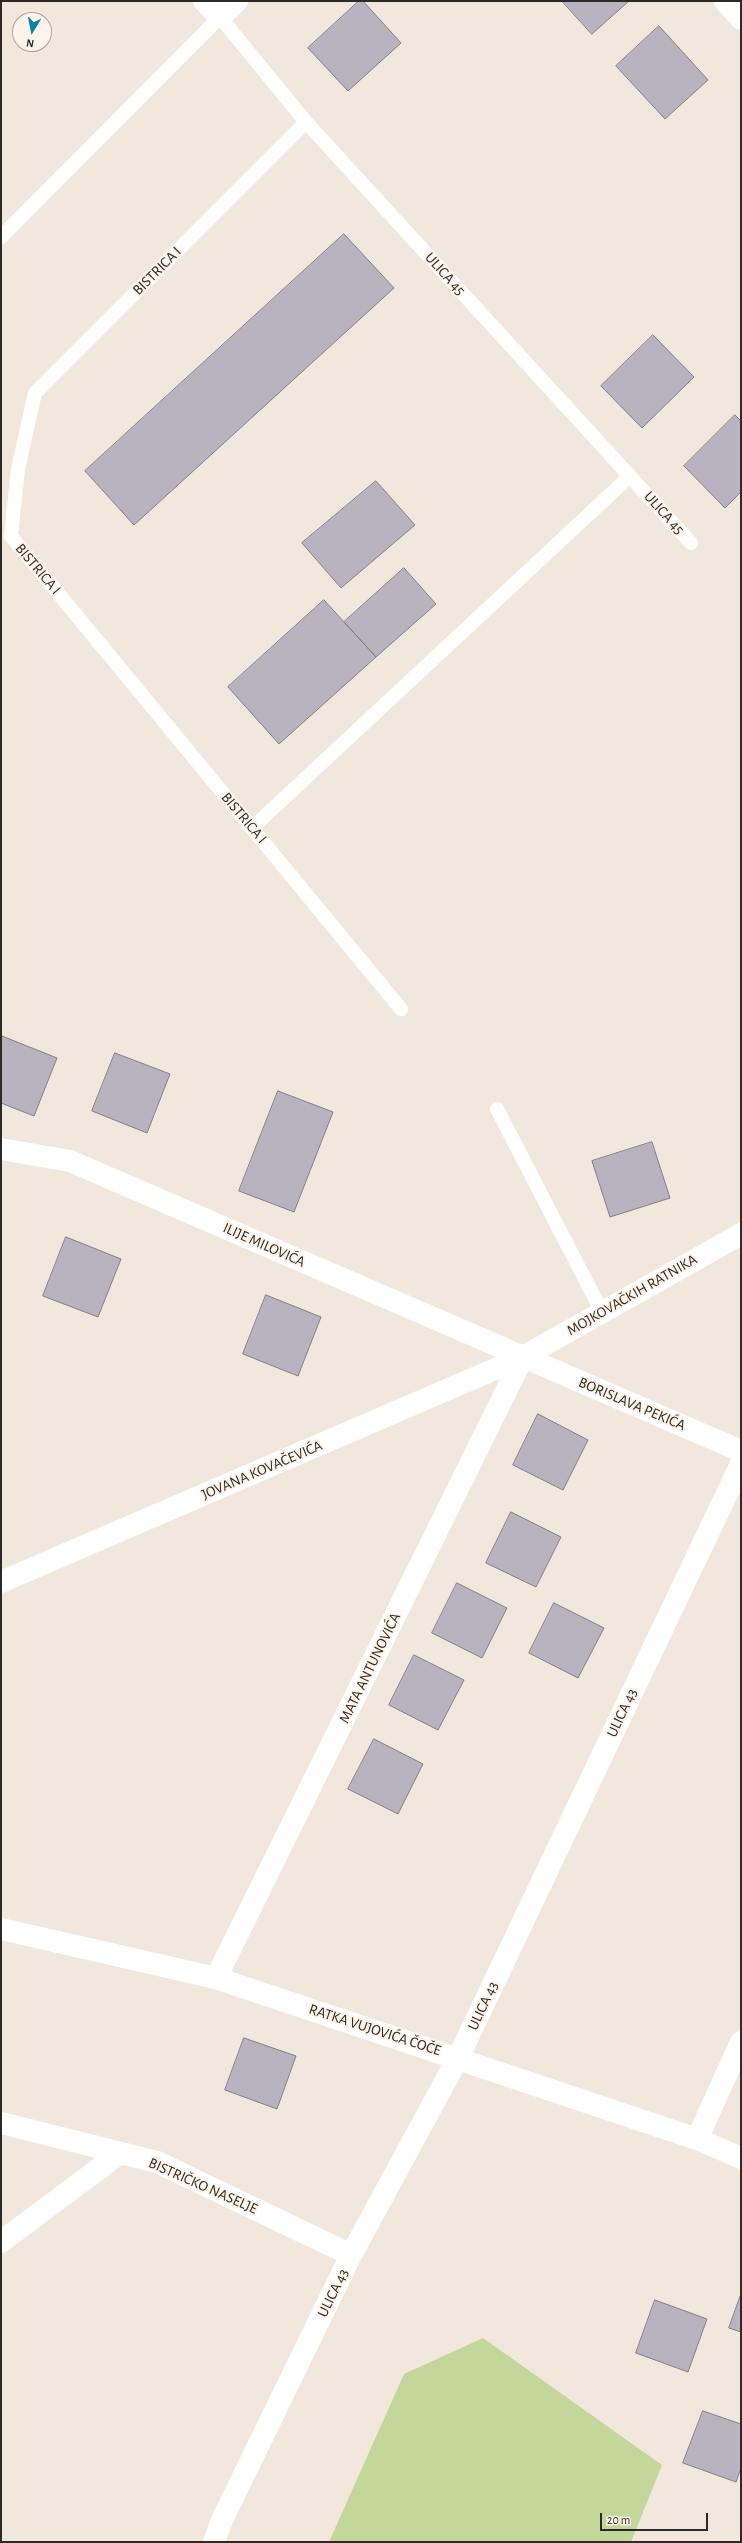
<!DOCTYPE html>
<html>
<head>
<meta charset="utf-8">
<style>
  body { margin:0 }
  #map { position:relative; width:742px; height:2543px; overflow:hidden; background:#f2e7dc; font-family:"Alegreya Sans",sans-serif }
  canvas { display:block }
  .frame { position:absolute; inset:0; border:2px solid #2d2925; pointer-events:none }
  .north { position:absolute; left:12px; top:12px; width:40px; height:40px; box-sizing:border-box; background:#fef4ec; border:1px solid #aaa39c; border-radius:50%; rotate:190deg; font-size:11px; font-weight:700; line-height:16px; text-align:center; color:#2d2925 }
  .north::after { content:''; display:block; margin:auto; width:14px; height:18px; background:#0b83a9; clip-path:polygon(50% 0,100% 100%,50% 72%,0 100%) }
  .scale { position:absolute; left:600px; top:2513px; width:108px; height:18px; box-sizing:border-box; border:2px solid #2d2925; border-top:0; padding-left:5px; font-size:12px; line-height:14px; white-space:nowrap; color:#2d2925; -webkit-text-stroke:3px #fef4ec; paint-order:stroke }
</style>
</head>
<body>
<div id="map">
<canvas width="742" height="2543"></canvas>
<div class="frame"></div>
<div class="north">N</div>
<div class="scale">20 m</div>
</div>
<script>
const ctx = document.querySelector('canvas').getContext('2d');
ctx.lineJoin = 'round';
function paint(path, color) {
  ctx.fillStyle = color;
  ctx.fill(path, 'evenodd');
}
function strokePath(path, color, width, dash) {
  ctx.strokeStyle = color;
  ctx.lineWidth = width;
  ctx.lineCap = dash ? 'butt' : 'round';
  ctx.setLineDash(dash || []);
  ctx.stroke(path);
}
function drawText(font, color, halo, rows, align = 'center') {
  ctx.font = font + ' "Alegreya Sans",sans-serif';
  ctx.lineWidth = 4;
  ctx.setLineDash([]);
  ctx.textBaseline = 'middle';
  ctx.strokeStyle = halo;
  ctx.fillStyle = color;
  for (const [text, x, y, turn = 0] of rows) {
    ctx.save();
    ctx.translate(x, y);
    ctx.rotate((+turn || 0) * Math.PI / 180);
    ctx.textAlign = isNaN(turn) ? turn : align;
    if (halo) ctx.strokeText(text, 0, 0);
    ctx.fillText(text, 0, 0);
    ctx.restore();
  }
}
paint(new Path2D(`
  M 483,2338 L 662,2465 L 631,2542 L 329,2542 L 404,2374 Z`), '#c2d799');
const building = new Path2D(`
  M 359,1 L 363,1 L 401,43 L 348,91 L 308,48 Z
  M 562,1 L 629,1 L 592,34 Z
  M 659,26 L 708,80 L 665,119 L 616,66 Z
  M 344,234 L 394,288 L 134,525 L 85,471 Z
  M 653,335 L 694,377 L 642,428 L 601,386 Z
  M 735,415 L 741,421 L 741,492 L 725,508 L 684,466 Z
  M 376,481 L 415,525 L 341,588 L 302,543 Z
  M 404,568 L 436,604 L 376,657 L 344,622 Z
  M 324,600 L 376,657 L 279,744 L 228,687 Z
  M 2,1036 L 57,1058 L 34,1116 L 1,1103 Z
  M 115,1053 L 170,1074 L 147,1133 L 92,1111 Z
  M 278,1091 L 333,1112 L 294,1212 L 239,1191 Z
  M 652,1142 L 670,1198 L 610,1217 L 592,1161 Z
  M 66,1237 L 121,1259 L 98,1317 L 43,1296 Z
  M 266,1295 L 321,1317 L 298,1376 L 243,1354 Z
  M 538,1414 L 588,1440 L 563,1490 L 513,1465 Z
  M 511,1512 L 561,1537 L 536,1587 L 486,1563 Z
  M 457,1583 L 507,1608 L 482,1658 L 432,1633 Z
  M 554,1603 L 604,1628 L 578,1678 L 529,1653 Z
  M 414,1655 L 464,1680 L 438,1730 L 389,1705 Z
  M 374,1739 L 423,1764 L 398,1814 L 348,1789 Z
  M 244,2038 L 296,2056 L 277,2109 L 225,2090 Z
  M 741,2294 L 741,2332 L 729,2328 Z
  M 655,2300 L 707,2319 L 688,2372 L 636,2353 Z
  M 703,2411 L 741,2424 L 741,2468 L 736,2482 L 683,2463 Z`);
paint(building, '#b9b2bf');
strokePath(building, '#847e8a', 1);
strokePath(new Path2D(`
  M 306,122 L 35,393 L 18,469 L 11,536 L 401,1009
  M 1,237 L 220,17 L 306,122 L 691,543
  M 252,828 L 630,476
  M 497,1109 L 602,1312`), '#fff', 14);
strokePath(new Path2D(`
  M 204,1 L 220,17 L 237,1
  M 725,1 L 741,19
  M 1,1149 L 70,1161 L 741,1451
  M 1,1582 L 523,1357 L 741,1234
  M 1,1929 L 216,1978 L 697,2139 L 741,2158
  M 216,1978 L 523,1357
  M 1,2123 L 157,2162 L 351,2255
  M 697,2139 L 741,2042
  M 1,2242 L 120,2153
  M 214,2542 L 222,2520 L 351,2255 L 458,2058 L 741,1464`), '#fff', 22);
drawText('15px', '#2d2925', '#fef4ec', [
  ["BISTRICA I",157,271,-45],
  ["ULICA 45",445,274,48],
  ["ULICA 45",664,513,48],
  ["BISTRICA I",38,569,50],
  ["BISTRICA I",244,818,50],
  ["ILIJE MILOVIĆA",264,1245,24],
  ["MOJKOVAČKIH RATNIKA",632,1295,-30],
  ["BORISLAVA PEKIĆA",632,1404,23],
  ["JOVANA KOVAČEVIĆA",262,1470,-23],
  ["MATA ANTUNOVIĆA",370,1668,-64],
  ["ULICA 43",622,1713,-65],
  ["ULICA 43",483,2006,-65],
  ["RATKA VUJOVIĆA ČOČE",375,2030,18],
  ["BISTRIČKO NASELJE",203,2186,24],
  ["ULICA 43",333,2293,-64]
]);
</script>
</body>
</html>
